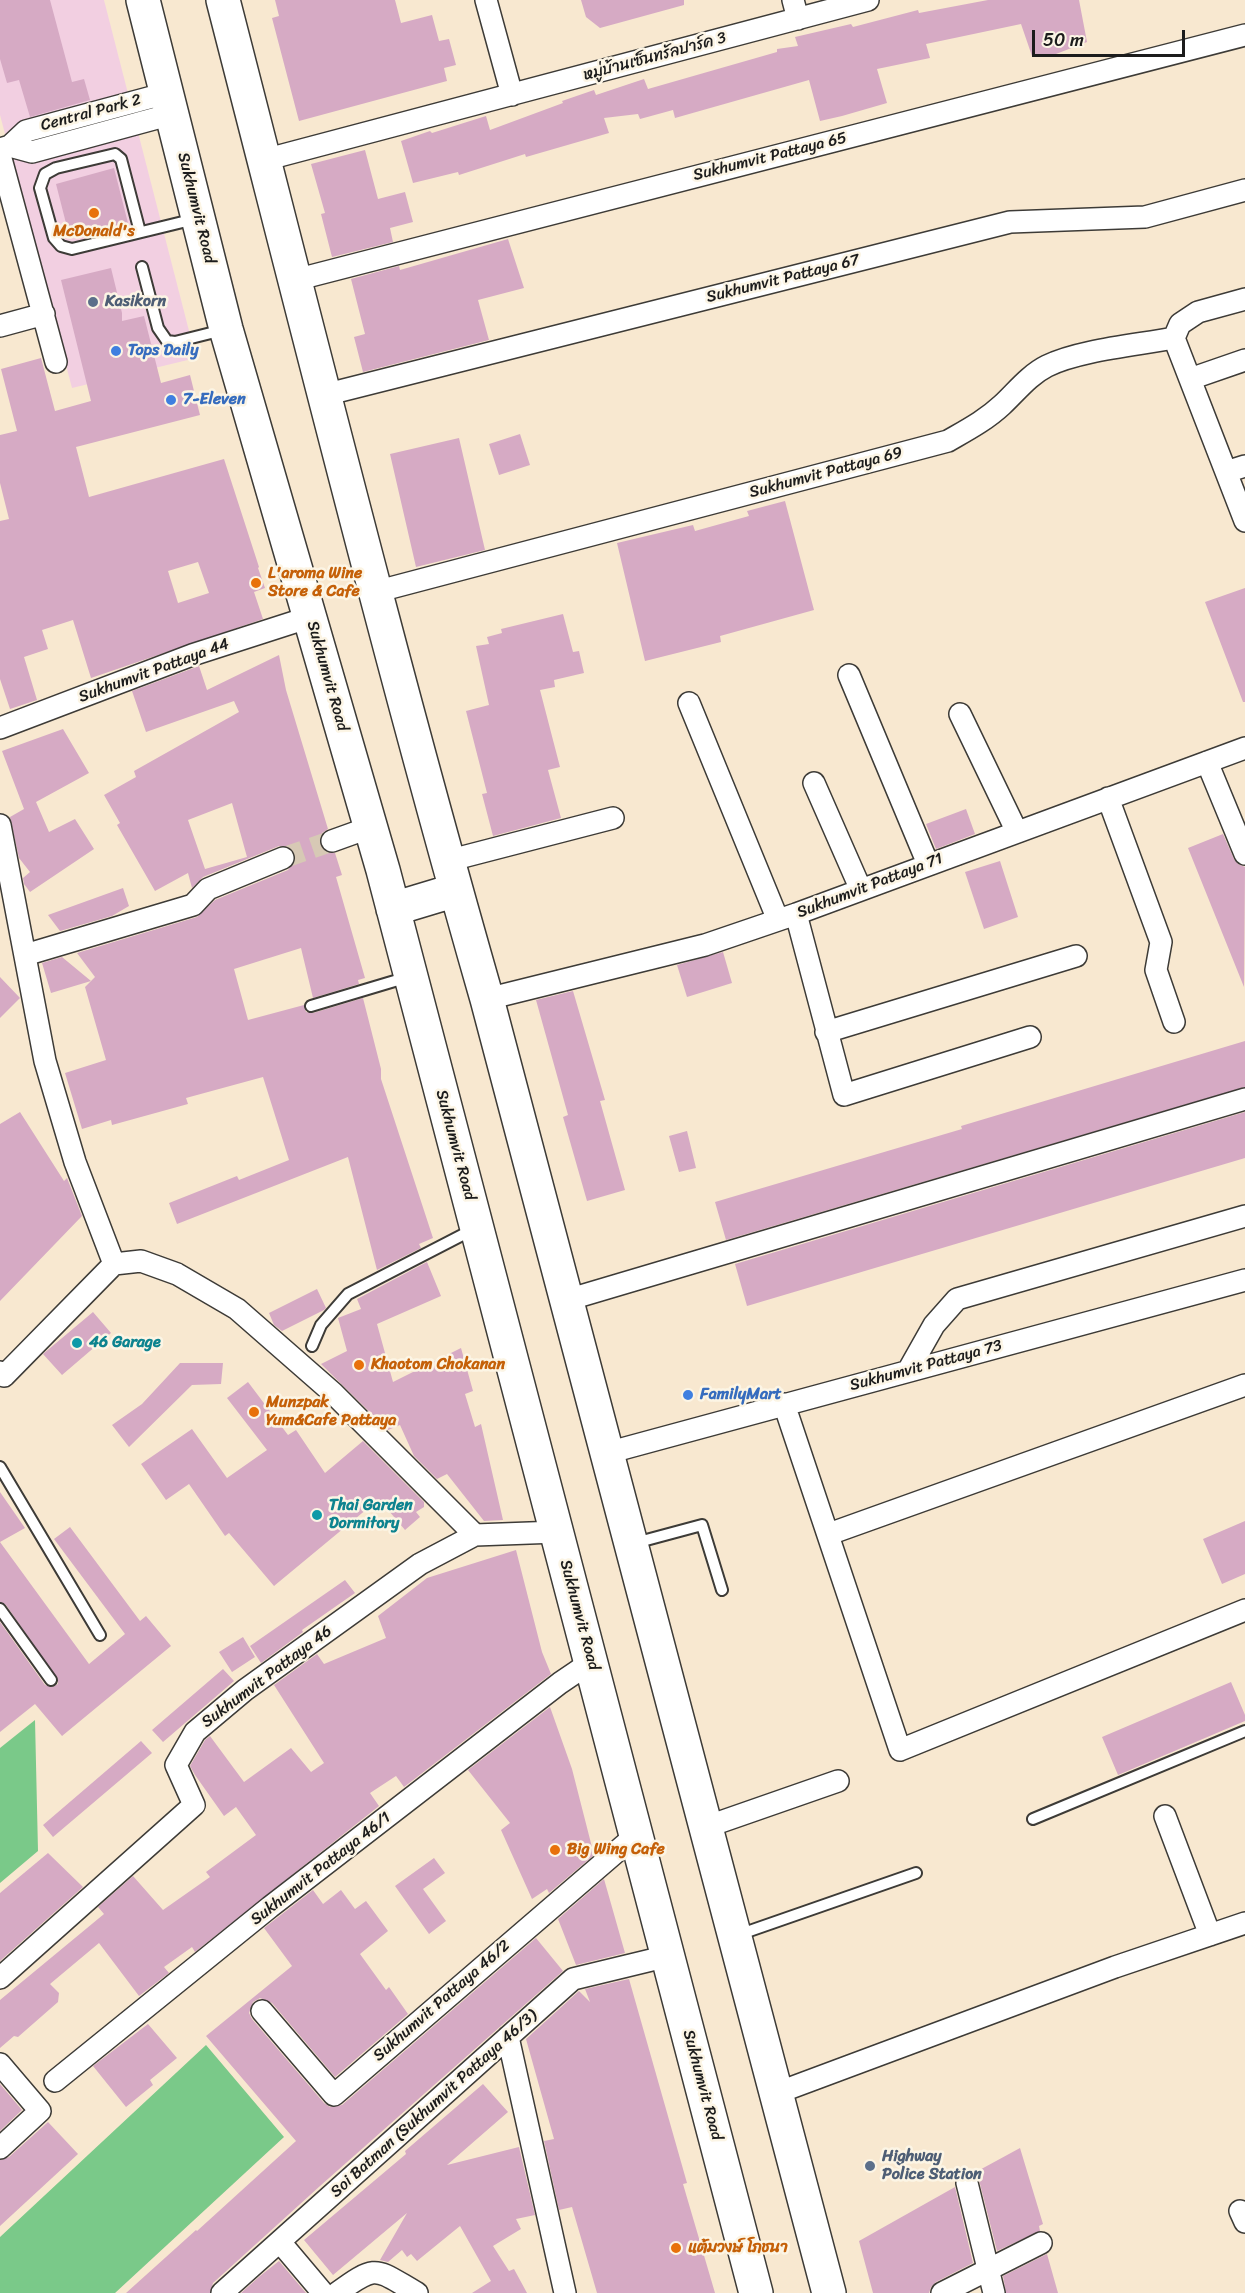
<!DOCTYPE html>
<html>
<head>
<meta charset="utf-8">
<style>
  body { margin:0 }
  #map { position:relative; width:1245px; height:2293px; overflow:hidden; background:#f8e8d0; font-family:Sriracha,sans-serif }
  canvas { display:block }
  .scale { position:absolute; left:1032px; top:30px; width:153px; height:27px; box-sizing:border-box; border:3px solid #1c1c1c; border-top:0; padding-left:8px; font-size:18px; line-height:21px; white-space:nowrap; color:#1c1c1c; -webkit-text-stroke:4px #fcf5e5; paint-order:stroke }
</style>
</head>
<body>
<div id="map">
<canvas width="1245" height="2293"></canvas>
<div class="scale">50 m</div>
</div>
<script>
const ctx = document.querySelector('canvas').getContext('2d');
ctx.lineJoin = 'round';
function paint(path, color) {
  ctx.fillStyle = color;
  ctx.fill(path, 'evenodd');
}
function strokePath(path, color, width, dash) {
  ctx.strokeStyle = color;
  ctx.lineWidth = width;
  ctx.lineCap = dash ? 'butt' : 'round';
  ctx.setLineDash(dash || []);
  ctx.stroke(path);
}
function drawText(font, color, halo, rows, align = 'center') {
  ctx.font = font + ' Sriracha,"Playpen Sans Thai",sans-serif';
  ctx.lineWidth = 5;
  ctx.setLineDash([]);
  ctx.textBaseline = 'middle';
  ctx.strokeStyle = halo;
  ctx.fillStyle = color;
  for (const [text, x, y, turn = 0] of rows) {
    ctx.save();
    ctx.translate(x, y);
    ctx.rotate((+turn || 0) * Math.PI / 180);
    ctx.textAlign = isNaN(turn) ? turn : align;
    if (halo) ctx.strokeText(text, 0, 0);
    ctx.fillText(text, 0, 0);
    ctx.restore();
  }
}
paint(new Path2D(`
  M 0,0 L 104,0 L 196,358 L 72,388 L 0,115 Z`), '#f2cfe1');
paint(new Path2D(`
  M 35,1720 L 38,1851 L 0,1883 L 0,1748 Z
  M 206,2045 L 284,2137 L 115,2293 L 0,2293 L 0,2237 Z`), '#7ac989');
paint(new Path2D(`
  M 0,0 L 50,0 L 72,82 L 84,79 L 90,100 L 30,117 L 19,80 L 7,83 L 0,59 Z
  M 275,0 L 395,0 L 401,23 L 432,15 L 439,41 L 449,39 L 456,65 L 444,68 L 447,81 L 299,121 L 272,18 L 279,16 Z
  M 581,0 L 684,0 L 684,5 L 600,28 L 586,17 Z
  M 988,0 L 1079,0 L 1087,42 L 1056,54 L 1032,56 L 1021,24 L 926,44 L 930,58 L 877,69 L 887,103 L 842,116 L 820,121 L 809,80 L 675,118 L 673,110 L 640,119 L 638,114 L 604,118 L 609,133 L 526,157 L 525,154 L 459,175 L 458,172 L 413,183 L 401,141 L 430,131 L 432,133 L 486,116 L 490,130 L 563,103 L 562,101 L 594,90 L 596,95 L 644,79 L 648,89 L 777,52 L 777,49 L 798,46 L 795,37 L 851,24 L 853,27 L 918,10 L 919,13 Z
  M 365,150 L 378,199 L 405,192 L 413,222 L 390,228 L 393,242 L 332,257 L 321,214 L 325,213 L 311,164 Z
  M 114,168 L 129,227 L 99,235 L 98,232 L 85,235 L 84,231 L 69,235 L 56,184 Z
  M 508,239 L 524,288 L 478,300 L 489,340 L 363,372 L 354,337 L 365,334 L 351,279 L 399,266 L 400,270 Z
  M 111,268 L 122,313 L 122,321 L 144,316 L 161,383 L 190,375 L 200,415 L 76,447 L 89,497 L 224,459 L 259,567 L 258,568 L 265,588 L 254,592 L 263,619 L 91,678 L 73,620 L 42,630 L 48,649 L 24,657 L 37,700 L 10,709 L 0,679 L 0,521 L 9,519 L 0,483 L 0,435 L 17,431 L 1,369 L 41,358 L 55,411 L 91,401 L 61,280 ZM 198,562 L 209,593 L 178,603 L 168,571 Z
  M 520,434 L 530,465 L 499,475 L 489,444 Z
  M 459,438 L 485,550 L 416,567 L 390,454 Z
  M 785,501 L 814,610 L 720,636 L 721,642 L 645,661 L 617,543 L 693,525 L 695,531 L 749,516 L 747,511 Z
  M 1245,588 L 1245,702 L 1243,702 L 1205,602 Z
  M 563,614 L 573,652 L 579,651 L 584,673 L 554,680 L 555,687 L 540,690 L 560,767 L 548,770 L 561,818 L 493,836 L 482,794 L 487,793 L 466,711 L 489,705 L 476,646 L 489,644 L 487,637 L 502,633 L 501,629 Z
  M 279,655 L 286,690 L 328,829 L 322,833 L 320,845 L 324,851 L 335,853 L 342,875 L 336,877 L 365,978 L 358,980 L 359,984 L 313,998 L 301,948 L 234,969 L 248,1020 L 304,1005 L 306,1012 L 313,1013 L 363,998 L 381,1069 L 381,1079 L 433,1238 L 419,1244 L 421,1248 L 377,1270 L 348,1157 L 177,1224 L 169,1203 L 237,1176 L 239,1180 L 289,1160 L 263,1077 L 186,1098 L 188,1104 L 112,1125 L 111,1120 L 82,1129 L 65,1073 L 106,1060 L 85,987 L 95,977 L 77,953 L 197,917 L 215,900 L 288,870 L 295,860 L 295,854 L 291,848 L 285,846 L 279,846 L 203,877 L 192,888 L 188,873 L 155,891 L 117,825 L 120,823 L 104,795 L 136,777 L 134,771 L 239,712 L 234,701 L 146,732 L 132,691 L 199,666 L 207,690 ZM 232,803 L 247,857 L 205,869 L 188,820 Z
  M 63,729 L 89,773 L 36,802 L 49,832 L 75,819 L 94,849 L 30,892 L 24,884 L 23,878 L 30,872 L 19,858 L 10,817 L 24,809 L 2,751 Z
  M 966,809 L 975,834 L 936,849 L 926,824 Z
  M 1223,834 L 1234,859 L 1238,864 L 1245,867 L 1244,987 L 1188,848 Z
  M 1000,861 L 1018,917 L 984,929 L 965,872 Z
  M 123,888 L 129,906 L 112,916 L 60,931 L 48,915 Z
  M 723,952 L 732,983 L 687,997 L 677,965 Z
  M 62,957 L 91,981 L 51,993 L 42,963 Z
  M 0,977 L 20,998 L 0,1018 Z
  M 573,991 L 605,1100 L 600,1101 L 625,1190 L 587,1201 L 563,1117 L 568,1115 L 536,1000 Z
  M 1245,1041 L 1245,1087 L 726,1240 L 715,1202 L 962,1129 L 961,1126 Z
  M 20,1112 L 64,1181 L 67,1178 L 82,1216 L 0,1301 L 0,1124 Z
  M 1245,1112 L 1245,1158 L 747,1306 L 735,1264 Z
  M 687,1131 L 696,1168 L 679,1172 L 669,1136 Z
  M 427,1262 L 441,1296 L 377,1324 L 393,1382 L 461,1348 L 473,1391 L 465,1394 L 475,1427 L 481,1424 L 503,1520 L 484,1521 L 447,1474 L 437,1479 L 414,1456 L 400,1425 L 388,1430 L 321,1364 L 347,1351 L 338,1318 L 361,1309 L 357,1299 Z
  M 317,1289 L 326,1308 L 324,1310 L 282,1331 L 274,1325 L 269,1313 Z
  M 93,1312 L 111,1333 L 62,1375 L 43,1354 Z
  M 180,1363 L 223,1363 L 221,1384 L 192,1385 L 129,1447 L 112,1425 L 142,1404 Z
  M 248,1382 L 288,1435 L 296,1430 L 325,1473 L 363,1441 L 424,1502 L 424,1507 L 416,1512 L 420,1517 L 405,1530 L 379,1499 L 274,1586 L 229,1533 L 225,1536 L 189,1484 L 166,1500 L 141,1464 L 192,1429 L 227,1478 L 267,1450 L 227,1398 Z
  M 0,1492 L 25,1528 L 0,1542 L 89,1664 L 125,1634 L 54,1539 L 70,1527 L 140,1621 L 146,1616 L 171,1646 L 62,1736 L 35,1704 L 0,1732 L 0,1622 L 45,1685 L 52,1687 L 58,1684 L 58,1680 L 6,1605 L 0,1602 Z
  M 1245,1521 L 1245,1574 L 1222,1584 L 1203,1539 Z
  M 516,1550 L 542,1652 L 551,1674 L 404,1787 L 396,1776 L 370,1793 L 379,1806 L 195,1952 L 192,1947 L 164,1967 L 169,1973 L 139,1996 L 99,1943 L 50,1984 L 59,1993 L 58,2002 L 18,2037 L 14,2036 L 0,2048 L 0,2000 L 104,1914 L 98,1907 L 133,1876 L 163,1910 L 210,1877 L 206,1872 L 256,1835 L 236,1807 L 224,1816 L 195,1775 L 190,1766 L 205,1740 L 210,1736 L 244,1782 L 291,1748 L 311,1772 L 324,1763 L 274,1685 L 317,1654 L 324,1664 L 386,1638 L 378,1616 L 427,1578 Z
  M 345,1580 L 355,1593 L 302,1630 L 303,1632 L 261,1663 L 250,1646 Z
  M 243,1637 L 255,1657 L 232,1672 L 219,1652 Z
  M 223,1669 L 234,1681 L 163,1742 L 152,1730 Z
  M 1231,1682 L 1245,1715 L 1245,1721 L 1118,1775 L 1102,1737 Z
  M 550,1707 L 572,1769 L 594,1855 L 549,1893 L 547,1889 L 532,1899 L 501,1830 L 510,1823 L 468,1770 Z
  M 141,1741 L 152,1753 L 53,1837 L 43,1825 Z
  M 48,1853 L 83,1887 L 0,1961 L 0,1893 Z
  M 434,1858 L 445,1873 L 423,1889 L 446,1921 L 429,1934 L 395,1886 Z
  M 604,1879 L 625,1953 L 576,1965 L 558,1919 Z
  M 313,1890 L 323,1904 L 341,1890 L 355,1909 L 366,1901 L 388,1931 L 360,1954 L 386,1990 L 389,1987 L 408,2014 L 335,2077 L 272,2003 L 260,1998 L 253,2002 L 249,2013 L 252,2019 L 324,2103 L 330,2107 L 342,2105 L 536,1938 L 563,1971 L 320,2186 L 213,2283 L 210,2293 L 126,2293 L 196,2230 L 197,2231 L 296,2141 L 206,2036 L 292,1966 L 264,1928 Z
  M 629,1979 L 687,2183 L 683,2184 L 715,2293 L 597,2293 L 572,2207 L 559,2210 L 544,2141 L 554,2139 L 526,2039 L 579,1991 L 590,2002 L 585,1989 Z
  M 148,2024 L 177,2058 L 150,2080 L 153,2085 L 126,2107 L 93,2066 Z
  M 0,2084 L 22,2110 L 0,2131 Z
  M 483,2084 L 508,2112 L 447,2165 L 519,2147 L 535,2215 L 516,2219 L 521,2229 L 493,2246 L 509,2271 L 514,2269 L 527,2293 L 472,2293 L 491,2281 L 460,2226 L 417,2261 L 411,2254 L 407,2257 L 402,2250 L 388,2262 L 380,2260 L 407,2213 L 333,2275 L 304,2240 L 406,2154 L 405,2151 Z
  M 48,2122 L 78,2154 L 0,2226 L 0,2160 L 9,2157 Z
  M 1020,2148 L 1043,2224 L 1039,2226 L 1040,2231 L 997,2251 L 979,2180 L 974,2173 Z
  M 955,2187 L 973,2263 L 936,2282 L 931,2287 L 929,2293 L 873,2293 L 859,2241 Z
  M 1047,2254 L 1058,2293 L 1006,2293 L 1003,2276 Z
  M 279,2261 L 306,2293 L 241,2293 L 260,2276 Z`), '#d6aac4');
strokePath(new Path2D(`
  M 283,858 L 332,841`), '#d7c9b5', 21, [21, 10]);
const service = new Path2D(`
  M 140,232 L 121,159 L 115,154 L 56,168 L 45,174 L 40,188 L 54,238 L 61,246 L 72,249 L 195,219
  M 142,267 L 158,328 L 167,341 L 175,342 L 223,330
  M 311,1006 L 408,977
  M 312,1346 L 321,1325 L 348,1294 L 472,1230
  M 0,1467 L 100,1635
  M 635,1543 L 702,1525 L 722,1590
  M 0,1609 L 51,1680
  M 1033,1819 L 1245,1731
  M 738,1935 L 916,1873`);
const minor = new Path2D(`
  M 486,0 L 512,95
  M 793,0 L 798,19
  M 10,146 L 26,131 L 167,93
  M 0,149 L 10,146 L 32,152 L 172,114
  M 0,155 L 56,362
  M 264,160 L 868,0
  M 295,280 L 1245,35
  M 0,326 L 44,314
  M 1174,338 L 1245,521
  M 1174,338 L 1180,324 L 1198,312 L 1245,299
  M 1190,379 L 1245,360
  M 324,395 L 1010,222 L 1145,217 L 1245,190
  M 1226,472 L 1245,466
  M 375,592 L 948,441 C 967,430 986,420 1002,405 C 1016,392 1029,375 1047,366 C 1079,350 1138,345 1174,338
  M 849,675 L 928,864
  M 689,703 L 778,920
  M 960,714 L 1017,832
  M 0,728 L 192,655 L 310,617
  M 1207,762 L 1245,854
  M 814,783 L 861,890
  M 1108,798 L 1161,942 L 1156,970 L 1174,1022
  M 0,825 L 45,1061 L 75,1162 L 114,1264
  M 332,841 L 371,827
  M 447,861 L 613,818
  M 796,914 L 844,1095 L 1030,1037
  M 25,955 L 193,905 L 208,889 L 283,858
  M 487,999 L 705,945 L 796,914 L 1245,748
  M 826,1032 L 1076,956
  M 567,1300 L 1245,1099
  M 908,1371 L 934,1325 L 957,1299 L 1245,1216
  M 0,1372 L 4,1376 L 114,1264 L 141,1261 L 177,1274 L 237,1309 L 333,1393 L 475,1535
  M 784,1404 L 900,1750 L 1245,1610
  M 607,1453 L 1245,1280
  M 829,1534 L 1245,1385
  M 1165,1816 L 1210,1935
  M 706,1827 L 838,1781
  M 0,1978 L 194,1805 L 176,1765 L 195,1732 L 245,1690 L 420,1564 L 475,1535 L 557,1532
  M 262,2011 L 334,2095 L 636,1835
  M 508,2037 L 565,2293
  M 0,2064 L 40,2111 L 0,2148
  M 55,2081 L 270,1907 L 560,1683 L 591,1662
  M 777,2093 L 1115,1967 L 1245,1923
  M 967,2183 L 994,2293
  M 1240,2211 L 1245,2222
  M 280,2242 L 323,2293
  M 222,2293 L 573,1979 L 668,1956
  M 337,2293 C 378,2263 375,2269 417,2293
  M 942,2293 L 1041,2243`);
const trunk = new Path2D(`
  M 143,0 L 226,329 L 383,870 L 756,2293
  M 223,0 C 309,334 392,668 487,999 L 829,2293
  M 393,909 L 456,890`);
strokePath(service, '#3d3b37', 14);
strokePath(minor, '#3d3b37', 24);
strokePath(trunk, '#3d3b37', 36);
strokePath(service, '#fff', 10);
strokePath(minor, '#fff', 21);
strokePath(trunk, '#fff', 33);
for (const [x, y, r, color] of [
  [94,213,6,"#e8710a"],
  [93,302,6,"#5c6f8a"],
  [116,351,6,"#3f7fe0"],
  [171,400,6,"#3f7fe0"],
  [256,583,6,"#e8710a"],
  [77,1343,6,"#0f9aa8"],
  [359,1365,6,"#e8710a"],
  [688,1395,6,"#3f7fe0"],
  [254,1412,6,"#e8710a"],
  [317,1515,6,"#0f9aa8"],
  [555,1850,6,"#e8710a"],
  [870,2166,6,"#5c6f8a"],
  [676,2248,6,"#e8710a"]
]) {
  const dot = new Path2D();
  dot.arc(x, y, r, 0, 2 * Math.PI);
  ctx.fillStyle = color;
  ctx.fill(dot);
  strokePath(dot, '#fcf5e5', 2);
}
drawText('16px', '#1c1c1c', '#fcf5e5', [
  ["หมู่บ้านเซ็นทรัลปาร์ค 3",655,57,-15],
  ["Central Park 2",91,113,-15],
  ["Sukhumvit Pattaya 65",770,157,-14],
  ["Sukhumvit Road",196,208,76],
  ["Sukhumvit Pattaya 67",783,279,-14],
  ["Sukhumvit Pattaya 69",826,473,-15],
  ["Sukhumvit Pattaya 44",154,671,-20],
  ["Sukhumvit Road",327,676,74],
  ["Sukhumvit Pattaya 71",870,886,-21],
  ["Sukhumvit Road",455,1145,75],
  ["Sukhumvit Pattaya 73",926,1366,-15],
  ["Sukhumvit Road",579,1615,75],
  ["Sukhumvit Pattaya 46",267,1677,-37],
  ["Sukhumvit Pattaya 46/1",321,1869,-38],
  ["Sukhumvit Pattaya 46/2",442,2001,-41],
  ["Sukhumvit Road",702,2085,75],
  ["Soi Batman (Sukhumvit Pattaya 46/3)",434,2104,-42]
]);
drawText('bold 16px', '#c56008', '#fcf5e5', [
  ["McDonald's",94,232,"center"],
  ["L'aroma Wine",268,574],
  ["Store & Cafe",268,592],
  ["Khaotom Chokanan",371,1365],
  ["Munzpak",266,1403],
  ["Yum&Cafe Pattaya",266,1421],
  ["Big Wing Cafe",567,1850],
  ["แต้มวงษ์ โภชนา",688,2248]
], 'left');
drawText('bold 16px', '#4e5e75', '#fcf5e5', [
  ["Kasikorn",105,302],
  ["Highway",882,2157],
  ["Police Station",882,2175]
], 'left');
drawText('bold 16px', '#366cbe', '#fcf5e5', [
  ["Tops Daily",128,351],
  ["7-Eleven",183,400],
  ["FamilyMart",700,1395]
], 'left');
drawText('bold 16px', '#0d838f', '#fcf5e5', [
  ["46 Garage",89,1343],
  ["Thai Garden",329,1506],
  ["Dormitory",329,1524]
], 'left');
</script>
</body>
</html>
